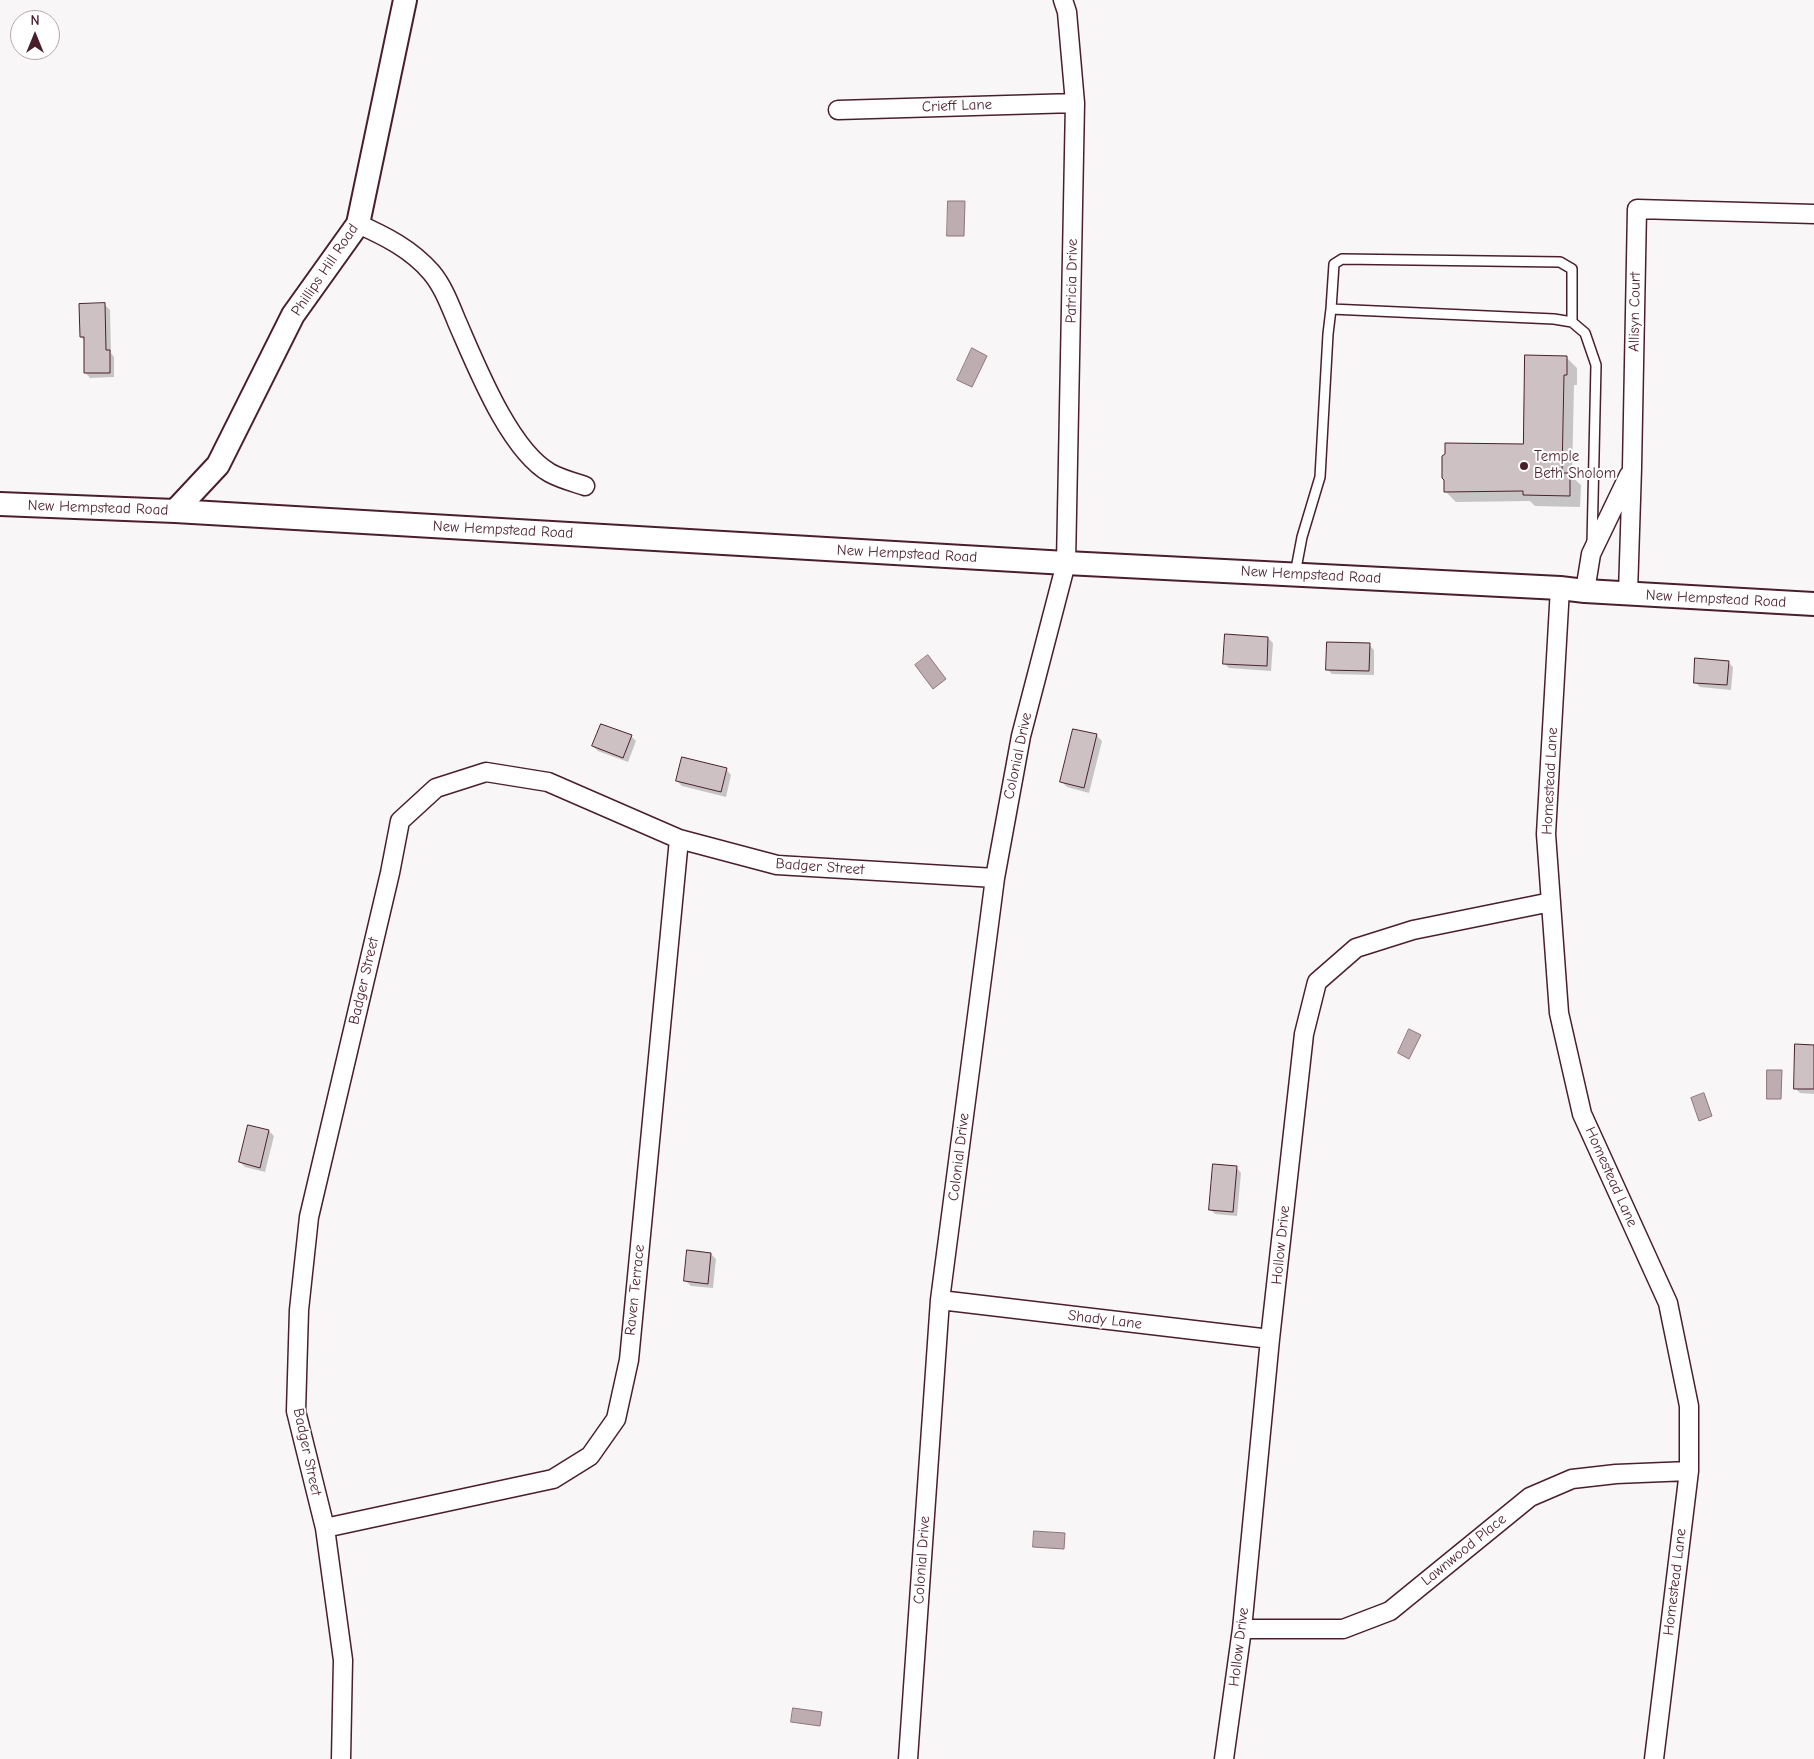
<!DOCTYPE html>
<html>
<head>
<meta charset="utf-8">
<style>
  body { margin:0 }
  #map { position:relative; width:1814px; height:1759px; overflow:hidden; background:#f8f6f7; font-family:"Comic Neue",sans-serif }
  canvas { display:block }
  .north { position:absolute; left:10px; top:10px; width:50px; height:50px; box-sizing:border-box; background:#fff; border:1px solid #b7a5aa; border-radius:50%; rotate:0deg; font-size:14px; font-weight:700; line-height:20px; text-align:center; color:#4a1f2b }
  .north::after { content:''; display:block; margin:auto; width:18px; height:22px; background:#4a1f2b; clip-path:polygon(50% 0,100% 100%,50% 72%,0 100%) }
</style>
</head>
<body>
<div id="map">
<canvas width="1814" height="1759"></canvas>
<div class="north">N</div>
</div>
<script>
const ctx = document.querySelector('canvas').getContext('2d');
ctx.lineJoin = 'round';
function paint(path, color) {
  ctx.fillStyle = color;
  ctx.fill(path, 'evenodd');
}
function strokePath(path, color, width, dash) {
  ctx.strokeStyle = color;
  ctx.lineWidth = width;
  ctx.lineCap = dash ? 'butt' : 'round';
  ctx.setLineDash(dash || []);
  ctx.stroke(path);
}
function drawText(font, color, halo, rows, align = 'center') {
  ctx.font = font + ' "Comic Neue",sans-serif';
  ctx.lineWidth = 4;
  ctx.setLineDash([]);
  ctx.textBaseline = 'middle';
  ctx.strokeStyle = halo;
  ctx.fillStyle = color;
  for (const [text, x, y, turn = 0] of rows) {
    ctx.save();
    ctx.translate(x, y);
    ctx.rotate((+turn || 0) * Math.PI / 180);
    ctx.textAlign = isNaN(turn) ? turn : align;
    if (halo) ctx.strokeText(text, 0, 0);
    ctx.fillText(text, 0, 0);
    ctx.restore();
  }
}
const water = new Path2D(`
  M 948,201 L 965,201 L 964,236 L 947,236 Z
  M 972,348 L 987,356 L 972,387 L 957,380 Z
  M 928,655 L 946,679 L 933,689 L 915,665 Z
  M 1409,1029 L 1421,1035 L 1409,1059 L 1398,1053 Z
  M 1767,1070 L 1782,1070 L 1781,1099 L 1767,1099 Z
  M 1704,1093 L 1712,1116 L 1699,1121 L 1691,1098 Z
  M 1034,1531 L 1065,1533 L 1064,1549 L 1033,1547 Z
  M 793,1708 L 822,1712 L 820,1726 L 791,1722 Z`);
paint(water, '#bdadb0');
strokePath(water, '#8f747b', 1);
paint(new Path2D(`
  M 105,305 L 110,310 L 111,353 L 114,357 L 114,377 L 90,378 L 85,372 L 85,341 L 81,337 Z
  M 1566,357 L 1577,368 L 1577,385 L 1574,385 L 1572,477 L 1581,485 L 1580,507 L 1535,506 L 1530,501 L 1456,502 L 1445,491 L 1524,446 Z
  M 1268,638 L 1273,643 L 1271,671 L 1229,668 L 1224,663 Z
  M 1369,645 L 1374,650 L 1374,675 L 1332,674 L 1327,669 Z
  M 1728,662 L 1733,667 L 1731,690 L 1700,687 L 1695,682 Z
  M 1074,730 L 1097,736 L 1102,741 L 1089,793 L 1067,787 L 1062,782 Z
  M 631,736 L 636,741 L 628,762 L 598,751 L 593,746 Z
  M 726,769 L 731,775 L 726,797 L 682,786 L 677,781 Z
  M 1814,1046 L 1814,1094 L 1800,1093 L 1795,1088 Z
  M 269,1131 L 274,1136 L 265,1172 L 245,1167 L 240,1162 Z
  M 1236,1167 L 1241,1173 L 1237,1216 L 1215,1214 L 1210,1209 Z
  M 711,1254 L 716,1259 L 713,1288 L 691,1286 L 686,1281 Z`), '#0003');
const building = new Path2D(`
  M 105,303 L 106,350 L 110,350 L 110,373 L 84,373 L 84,337 L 80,337 L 79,304 Z
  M 1525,355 L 1567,356 L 1567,375 L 1564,375 L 1562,473 L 1570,473 L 1570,496 L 1523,495 L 1523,491 L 1444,492 L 1444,480 L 1442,478 L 1442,456 L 1445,454 L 1445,443 L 1523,444 Z
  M 1225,634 L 1268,637 L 1267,666 L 1223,664 Z
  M 1327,642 L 1370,643 L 1369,671 L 1326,670 Z
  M 1695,658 L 1729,661 L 1727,685 L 1694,683 Z
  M 601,724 L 632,735 L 623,758 L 592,746 Z
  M 1073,729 L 1097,734 L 1084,788 L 1060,782 Z
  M 682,757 L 727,768 L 721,792 L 676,781 Z
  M 1795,1044 L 1814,1045 L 1814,1089 L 1794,1089 Z
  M 248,1125 L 269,1130 L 260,1168 L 239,1162 Z
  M 1213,1164 L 1237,1166 L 1233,1212 L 1209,1210 Z
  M 687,1250 L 711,1253 L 708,1284 L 684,1281 Z`);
paint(building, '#cdc1c4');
strokePath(building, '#4a1f2b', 1);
const service = new Path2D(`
  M 1572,322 L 1572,269 L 1560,262 L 1342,259 L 1334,264 L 1331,309 L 1554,319 L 1572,322 L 1585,333 L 1596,365 L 1592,544
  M 1295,574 L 1302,537 L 1320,477 L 1328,334 L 1331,309`);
const minor = new Path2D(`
  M 838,110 L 1075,103
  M 358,224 C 385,236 411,249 431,272 C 443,286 450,305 457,322 C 476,365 509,450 550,473 C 561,479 573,482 585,486
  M 1560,588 L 1546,834 L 1559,1013 L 1582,1114 L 1668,1303 L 1689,1406 L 1689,1471 L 1654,1759
  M 1585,591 L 1591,554 L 1629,475
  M 1628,593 L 1632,468 L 1637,209 L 1814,214
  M 940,1300 L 1270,1339
  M 325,1528 L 553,1479 L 590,1456 L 616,1419 L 629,1360 L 679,839
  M 1242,1629 L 1343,1629 L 1390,1611 L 1530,1497 L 1572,1479 L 1616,1474 L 1689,1471
  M 341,1759 L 343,1660 L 325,1528 L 296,1411 L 299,1310 L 309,1217 L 390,873 L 400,821 L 436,788 L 486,772 L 548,782 L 679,839 L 777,865 L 995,878
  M 908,1759 L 940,1300 L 995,878 L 1021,736 L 1066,563 L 1075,103 L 1067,12 L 1063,0
  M 1224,1759 L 1242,1629 L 1270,1339 L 1304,1034 L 1317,982 L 1356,948 L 1413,930 L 1551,902`);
const tertiary = new Path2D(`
  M 0,504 L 175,511 L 1066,563 L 1560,588 L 1585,591 L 1814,604
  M 175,511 L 218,465 L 293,315 L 358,224 L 405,0`);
strokePath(service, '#4a1f2b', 12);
strokePath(minor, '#4a1f2b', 21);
strokePath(tertiary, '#4a1f2b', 26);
strokePath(service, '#fff', 9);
strokePath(minor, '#fff', 18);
strokePath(tertiary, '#fff', 22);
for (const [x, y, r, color] of [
  [1524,466,5,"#4a1f2b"]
]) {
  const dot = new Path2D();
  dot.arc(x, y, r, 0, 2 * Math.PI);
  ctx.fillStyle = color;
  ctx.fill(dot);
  strokePath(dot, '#fff', 2);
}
drawText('15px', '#4a1f2b', '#fff', [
  ["Crieff Lane",957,106,-2],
  ["Phillips Hill Road",325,270,-56],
  ["Patricia Drive",1072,281,-89],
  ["Allisyn Court",1635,312,-89],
  ["New Hempstead Road",98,508,2],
  ["New Hempstead Road",503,530,3],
  ["New Hempstead Road",907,554,3],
  ["New Hempstead Road",1311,575,3],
  ["New Hempstead Road",1716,599,3],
  ["Colonial Drive",1018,756,-78],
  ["Homestead Lane",1550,781,-87],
  ["Badger Street",820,867,4],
  ["Badger Street",364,981,-77],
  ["Colonial Drive",959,1157,-83],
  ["Homestead Lane",1611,1177,66],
  ["Hollow Drive",1281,1245,-84],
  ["Raven Terrace",635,1290,-84],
  ["Shady Lane",1105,1320,7],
  ["Badger Street",307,1452,78],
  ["Lawnwood Place",1464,1550,-39],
  ["Colonial Drive",922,1560,-86],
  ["Homestead Lane",1675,1582,-83],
  ["Hollow Drive",1239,1647,-83]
]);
drawText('15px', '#4a1f2b', '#fff', [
  ["Temple",1534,457],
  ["Beth Sholom",1534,474]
], 'left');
</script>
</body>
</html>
